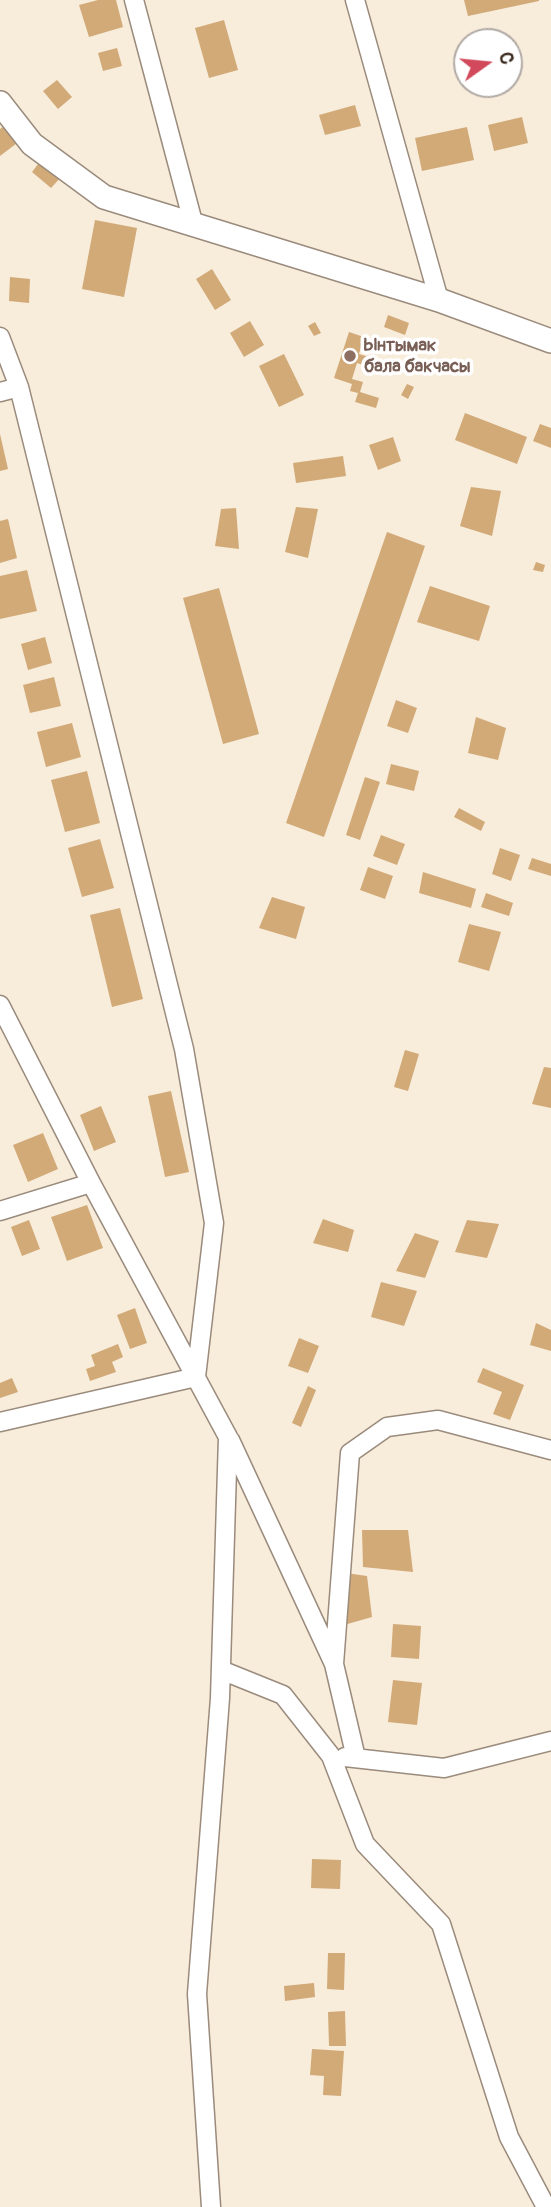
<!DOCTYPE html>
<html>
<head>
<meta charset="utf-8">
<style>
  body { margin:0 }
  #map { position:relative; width:551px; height:2207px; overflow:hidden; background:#f8ecdb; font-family:Pangolin,sans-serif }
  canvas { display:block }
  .north { position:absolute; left:453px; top:28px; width:70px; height:70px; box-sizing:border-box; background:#fff; border:2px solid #b1aaa5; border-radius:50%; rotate:75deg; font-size:19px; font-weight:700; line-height:28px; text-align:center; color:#3b2a1e }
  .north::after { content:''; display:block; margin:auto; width:24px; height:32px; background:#d1495b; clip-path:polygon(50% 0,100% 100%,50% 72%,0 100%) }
</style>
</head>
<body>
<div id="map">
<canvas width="551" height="2207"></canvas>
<div class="north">С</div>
</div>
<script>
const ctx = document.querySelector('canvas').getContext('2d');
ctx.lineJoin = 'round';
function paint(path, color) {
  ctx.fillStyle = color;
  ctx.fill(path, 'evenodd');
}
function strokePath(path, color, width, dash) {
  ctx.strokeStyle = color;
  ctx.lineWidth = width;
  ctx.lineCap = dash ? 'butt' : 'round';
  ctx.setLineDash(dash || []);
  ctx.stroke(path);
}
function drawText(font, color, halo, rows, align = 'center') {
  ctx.font = font + ' Pangolin,sans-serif';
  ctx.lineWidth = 7;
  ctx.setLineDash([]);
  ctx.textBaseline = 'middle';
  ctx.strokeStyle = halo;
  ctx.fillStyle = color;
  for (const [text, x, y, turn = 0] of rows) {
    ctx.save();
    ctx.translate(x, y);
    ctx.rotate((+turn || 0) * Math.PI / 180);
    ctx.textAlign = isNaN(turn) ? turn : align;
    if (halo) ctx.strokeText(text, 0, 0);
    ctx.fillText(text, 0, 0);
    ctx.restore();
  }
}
paint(new Path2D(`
  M 98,0 L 116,0 L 123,27 L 89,37 L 79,5 Z
  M 464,0 L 539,0 L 539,1 L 468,16 Z
  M 224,20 L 238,70 L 209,78 L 195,28 Z
  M 117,48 L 122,66 L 103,71 L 98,53 Z
  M 57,80 L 72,97 L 58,109 L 43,91 Z
  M 355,105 L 361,126 L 325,135 L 319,115 Z
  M 522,117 L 528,143 L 494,151 L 488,125 Z
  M 8,123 L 21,140 L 0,156 L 0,129 Z
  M 467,127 L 474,160 L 422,171 L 415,138 Z
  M 41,160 L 61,177 L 51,188 L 32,172 Z
  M 95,220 L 137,228 L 124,297 L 82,289 Z
  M 212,269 L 231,300 L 215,310 L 196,279 Z
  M 10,277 L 30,279 L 29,303 L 9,301 Z
  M 388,315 L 409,323 L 405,335 L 384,327 Z
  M 250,321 L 264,345 L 244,357 L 230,333 Z
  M 315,322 L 321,333 L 314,336 L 308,326 Z
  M 349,332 L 364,337 L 359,354 L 369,357 L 366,366 L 357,363 L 352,379 L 363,382 L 360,392 L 379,398 L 376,408 L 355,402 L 358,393 L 350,391 L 352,384 L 334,378 Z
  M 284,354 L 304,395 L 279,407 L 259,366 Z
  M 407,384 L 414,387 L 408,399 L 401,395 Z
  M 465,413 L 527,437 L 517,464 L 455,440 Z
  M 540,424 L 551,428 L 551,448 L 533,441 Z
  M 0,434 L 8,469 L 0,471 Z
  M 393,437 L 401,461 L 378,470 L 369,445 Z
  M 343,456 L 346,476 L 296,483 L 293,463 Z
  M 471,487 L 501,491 L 492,536 L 460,526 Z
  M 296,507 L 318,509 L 308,558 L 285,552 Z
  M 236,508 L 239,549 L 215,546 L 221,509 Z
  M 8,519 L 17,558 L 0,563 L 0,521 Z
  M 387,532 L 425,546 L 324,837 L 286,823 Z
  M 536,562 L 545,565 L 543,572 L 533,570 Z
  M 27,570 L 37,611 L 0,619 L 0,576 Z
  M 430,586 L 490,606 L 479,641 L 417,622 Z
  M 219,588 L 259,734 L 223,744 L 183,598 Z
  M 45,637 L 52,663 L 28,670 L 21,644 Z
  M 54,677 L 61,706 L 30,713 L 23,685 Z
  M 396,700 L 417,708 L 408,733 L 387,726 Z
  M 476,717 L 506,728 L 498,760 L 468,753 Z
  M 72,723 L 81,757 L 46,767 L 37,732 Z
  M 391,764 L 419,771 L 414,791 L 386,784 Z
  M 87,771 L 100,823 L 65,832 L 51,780 Z
  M 365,777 L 380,782 L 360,840 L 346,835 Z
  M 459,808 L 485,822 L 481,831 L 454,817 Z
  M 381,835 L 405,844 L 397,865 L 373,856 Z
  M 100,839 L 114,888 L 82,897 L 68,848 Z
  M 500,848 L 520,855 L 511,881 L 492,874 Z
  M 532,858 L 551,864 L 551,876 L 528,869 Z
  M 368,867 L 393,876 L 385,899 L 360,890 Z
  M 423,872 L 476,889 L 471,908 L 419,893 Z
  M 486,893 L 513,903 L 509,916 L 481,907 Z
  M 272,897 L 305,907 L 296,939 L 259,928 Z
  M 120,908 L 143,999 L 112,1007 L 90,915 Z
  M 469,924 L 501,932 L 489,971 L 458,962 Z
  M 405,1050 L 419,1054 L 408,1091 L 394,1087 Z
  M 544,1067 L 551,1068 L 551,1108 L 532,1104 Z
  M 171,1091 L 189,1172 L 165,1177 L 148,1096 Z
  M 101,1106 L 116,1142 L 94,1151 L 80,1115 Z
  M 43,1133 L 58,1169 L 28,1182 L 13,1145 Z
  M 87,1205 L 103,1248 L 67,1261 L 51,1217 Z
  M 323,1219 L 354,1230 L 348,1252 L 313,1243 Z
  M 29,1220 L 40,1249 L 22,1256 L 11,1227 Z
  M 467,1220 L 499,1224 L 487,1258 L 455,1252 Z
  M 415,1233 L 439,1241 L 425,1278 L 396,1271 Z
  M 381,1282 L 417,1291 L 404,1326 L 371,1317 Z
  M 135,1308 L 147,1343 L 130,1349 L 117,1315 Z
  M 536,1323 L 551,1330 L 551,1351 L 530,1345 Z
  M 299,1338 L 319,1346 L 308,1373 L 288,1366 Z
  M 118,1344 L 123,1357 L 112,1362 L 116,1372 L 90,1381 L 86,1369 L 95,1366 L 91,1355 Z
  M 483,1368 L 524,1385 L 510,1420 L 493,1414 L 502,1392 L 477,1382 Z
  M 12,1378 L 18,1392 L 0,1398 L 0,1383 Z
  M 308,1386 L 316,1390 L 301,1427 L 292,1423 Z
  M 362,1530 L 408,1530 L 413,1572 L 363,1567 Z
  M 346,1573 L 367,1576 L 372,1617 L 344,1625 Z
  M 393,1624 L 421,1626 L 419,1659 L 391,1657 Z
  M 393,1680 L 422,1683 L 417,1725 L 388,1722 Z
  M 312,1859 L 341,1860 L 340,1889 L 311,1888 Z
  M 328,1953 L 345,1953 L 344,1990 L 327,1989 Z
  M 314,1983 L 315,1997 L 285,2001 L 284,1986 Z
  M 345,2011 L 346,2046 L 329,2046 L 328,2012 Z
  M 312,2049 L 344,2051 L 341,2096 L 323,2095 L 324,2076 L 310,2075 Z`), '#d1aa78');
const minor = new Path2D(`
  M 134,0 L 194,226
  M 355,0 L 439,300
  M 0,337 L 19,387 L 184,1049 L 214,1223 L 196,1377 L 0,1422
  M 0,392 L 19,387
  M 0,1005 L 91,1183 L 228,1437 L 220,1698 L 197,1994 L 211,2207
  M 0,1211 L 91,1183
  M 230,1440 L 334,1664 L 356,1758
  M 334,1664 L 350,1453 L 387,1427 L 438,1420 L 551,1450
  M 221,1670 L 283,1695 L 331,1756 L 365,1844 L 441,1924 L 509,2137 L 546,2207
  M 345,1757 L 444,1768 L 551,1741`);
const tertiary = new Path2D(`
  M 0,103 L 32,144 L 104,197 L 439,300 L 551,341`);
strokePath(minor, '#9a8b7c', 21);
strokePath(tertiary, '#9a8b7c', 26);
strokePath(minor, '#fff', 18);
strokePath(tertiary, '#fff', 23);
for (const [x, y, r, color] of [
  [350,356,7,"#8d6e63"]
]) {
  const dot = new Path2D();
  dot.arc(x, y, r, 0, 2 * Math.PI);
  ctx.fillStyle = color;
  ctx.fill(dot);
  strokePath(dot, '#fff', 2.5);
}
drawText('bold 18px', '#785e54', '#fff', [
  ["Ынтымак",364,346],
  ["бала бакчасы",364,367]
], 'left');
</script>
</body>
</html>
